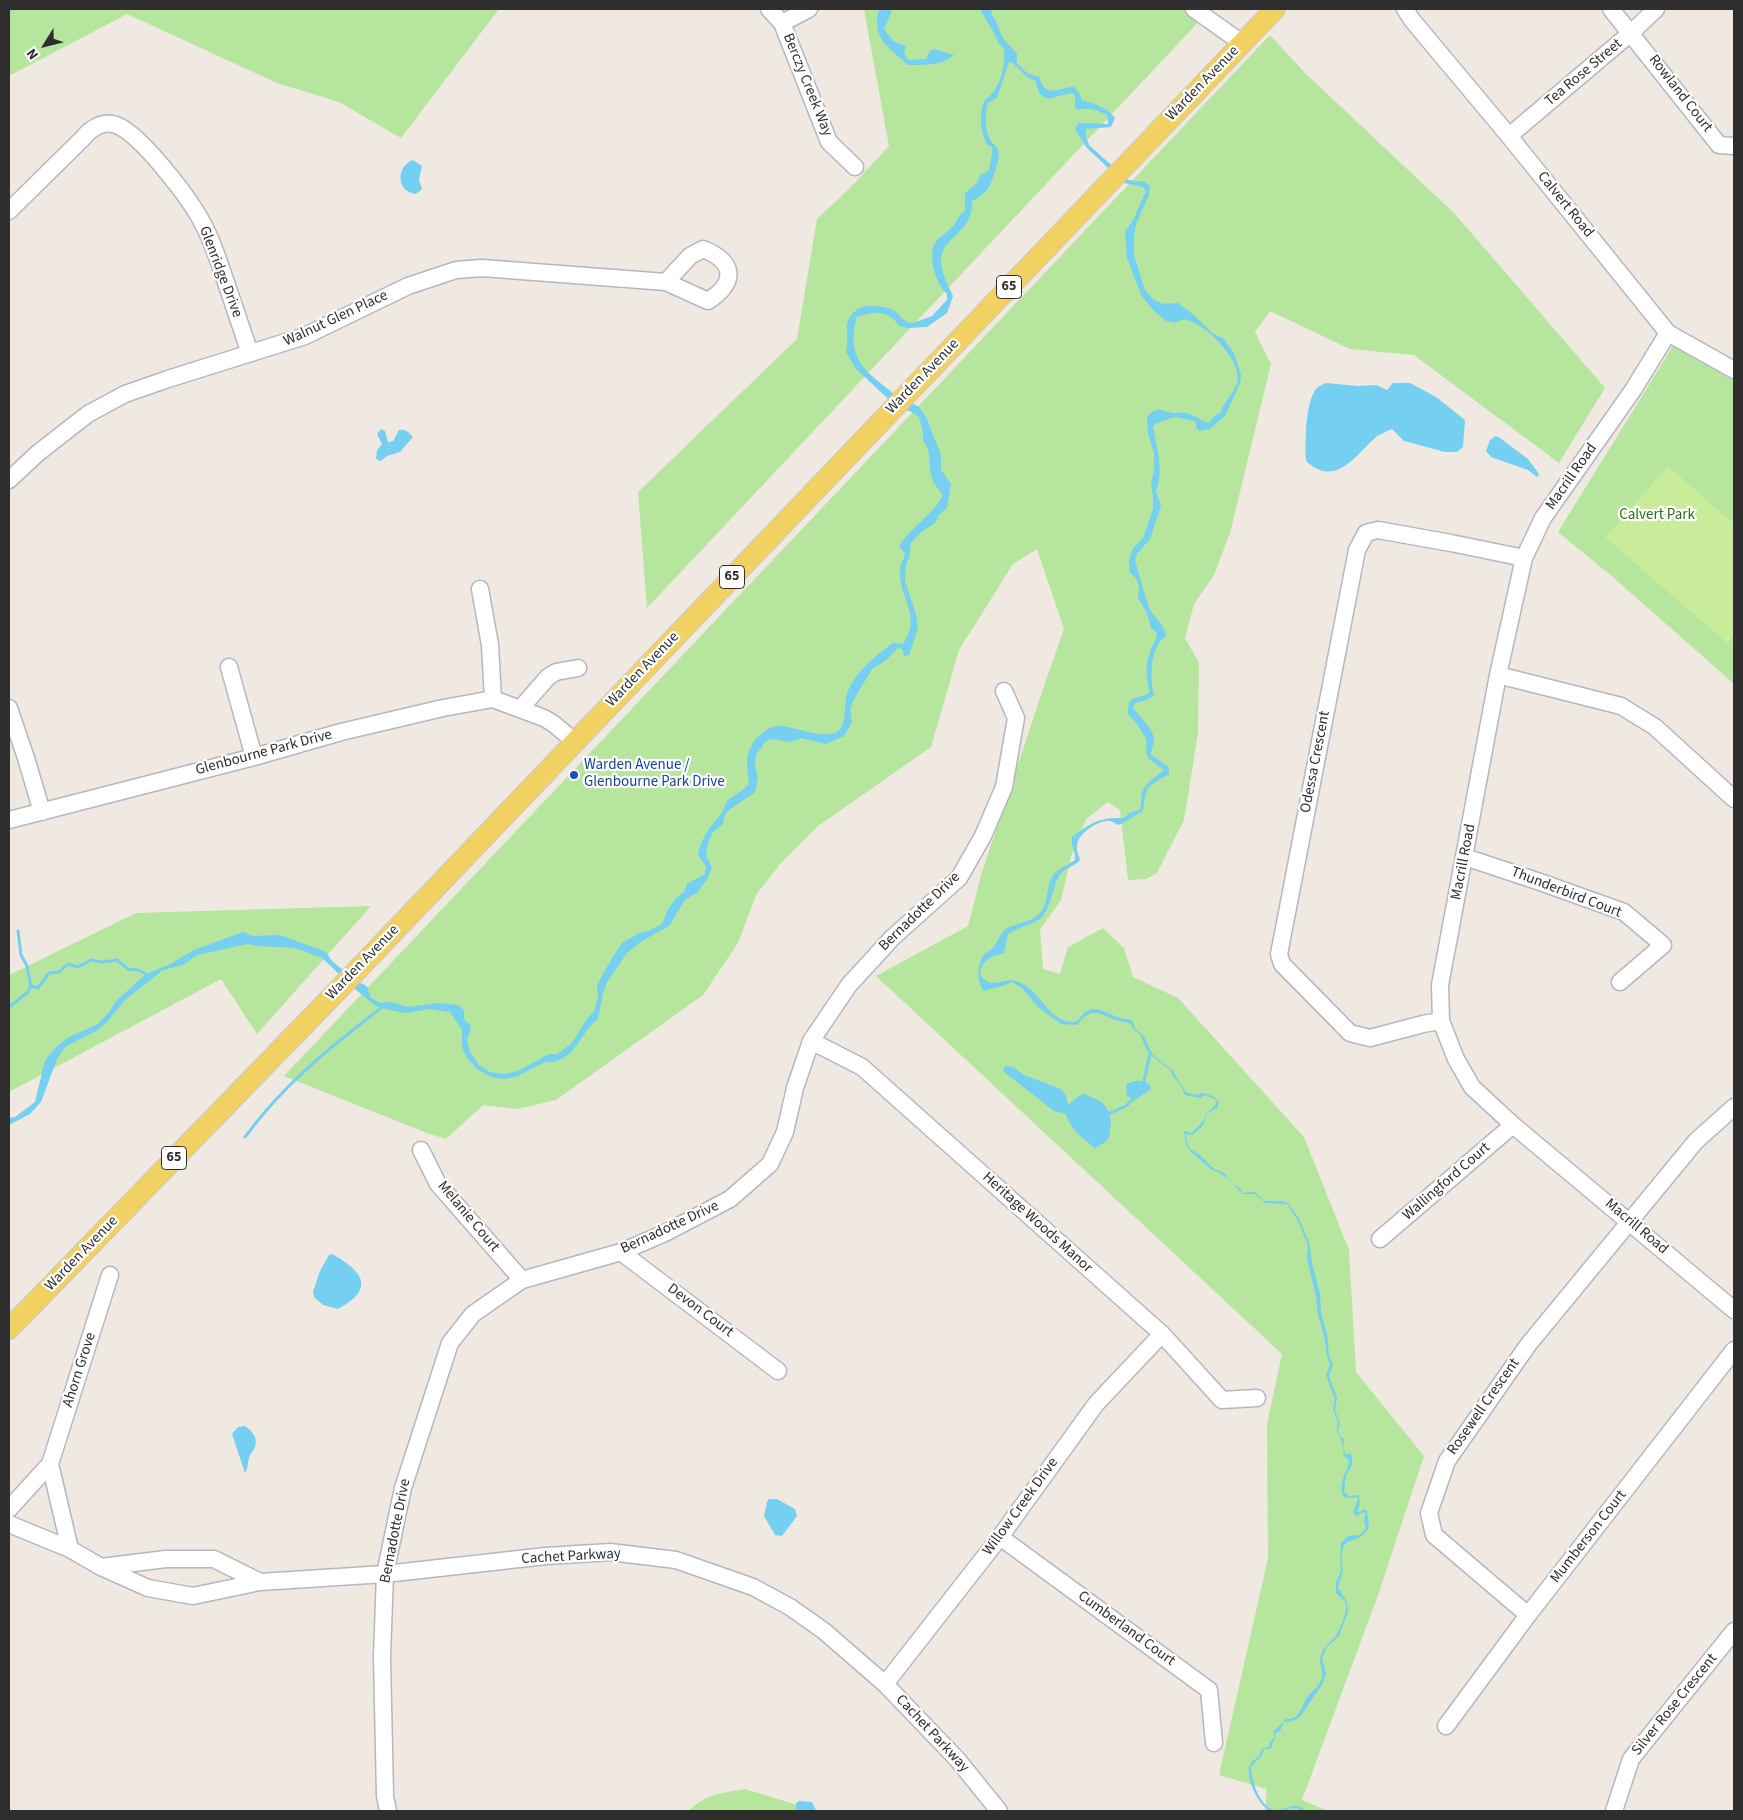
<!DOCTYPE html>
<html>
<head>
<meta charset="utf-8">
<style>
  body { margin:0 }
  #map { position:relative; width:1743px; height:1820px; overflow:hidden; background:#efe9e1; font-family:"Source Sans 3",sans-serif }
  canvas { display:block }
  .frame { position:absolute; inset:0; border:10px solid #2e2e2e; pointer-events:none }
  .north { position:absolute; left:20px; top:20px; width:50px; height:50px; -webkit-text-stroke:4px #fff; paint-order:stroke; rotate:234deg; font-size:14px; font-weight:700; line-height:20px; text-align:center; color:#2e2e2e }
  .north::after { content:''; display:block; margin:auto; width:18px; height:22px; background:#2e2e2e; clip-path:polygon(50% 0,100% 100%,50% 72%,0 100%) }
</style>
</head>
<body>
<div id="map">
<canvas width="1743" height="1820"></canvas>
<div class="frame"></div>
<div class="north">N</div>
</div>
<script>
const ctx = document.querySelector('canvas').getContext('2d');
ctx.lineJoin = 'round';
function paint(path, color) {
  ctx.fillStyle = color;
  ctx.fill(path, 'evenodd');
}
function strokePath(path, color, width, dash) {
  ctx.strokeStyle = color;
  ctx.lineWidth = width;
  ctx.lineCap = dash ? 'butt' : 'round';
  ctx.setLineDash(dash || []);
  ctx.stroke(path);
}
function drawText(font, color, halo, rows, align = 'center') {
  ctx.font = font + ' "Source Sans 3",sans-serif';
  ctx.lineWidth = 4.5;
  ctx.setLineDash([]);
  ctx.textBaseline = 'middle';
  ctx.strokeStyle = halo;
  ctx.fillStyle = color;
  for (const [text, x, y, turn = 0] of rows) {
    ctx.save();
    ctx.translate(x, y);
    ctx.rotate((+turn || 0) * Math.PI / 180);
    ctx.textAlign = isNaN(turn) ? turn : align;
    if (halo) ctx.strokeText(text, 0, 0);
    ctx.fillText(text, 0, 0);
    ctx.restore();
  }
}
paint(new Path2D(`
  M 9,9 L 499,9 L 401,138 L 339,102 L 277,83 L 127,14 L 9,76 Z
  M 864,9 L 1199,9 L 1206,14 L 647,608 L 638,492 L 797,339 L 817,219 L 848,190 L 889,146 Z
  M 1270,35 L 1305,73 L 1455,214 L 1605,388 L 1559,463 L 1414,355 L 1350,349 L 1270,311 L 1255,332 L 1271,364 L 1230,533 L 1214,575 L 1194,604 L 1185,638 L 1199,663 L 1198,733 L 1184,820 L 1157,873 L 1146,879 L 1128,880 L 1120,810 L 1108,802 L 1086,819 L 1071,857 L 1061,900 L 1040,929 L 1043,969 L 1060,974 L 1068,947 L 1103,928 L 1124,948 L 1133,977 L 1178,998 L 1304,1137 L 1349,1250 L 1356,1372 L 1424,1456 L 1378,1595 L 1302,1800 L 1328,1811 L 1265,1811 L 1267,1789 L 1219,1775 L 1268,1558 L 1267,1424 L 1282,1354 L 876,976 L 968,926 L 982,872 L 1046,680 L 1064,629 L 1037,549 L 1013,564 L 959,650 L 931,747 L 818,826 L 781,863 L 756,895 L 738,943 L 703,995 L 556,1100 L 517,1109 L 483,1105 L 446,1139 L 427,1133 L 284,1076 Z
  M 1673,346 L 1734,381 L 1734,684 L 1614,578 L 1558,532 Z
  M 371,906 L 257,1034 L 221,979 L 9,1092 L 9,975 L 136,913 Z
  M 745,1789 L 817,1811 L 689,1811 C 705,1794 722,1793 745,1789 Z`), '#b6e59e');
paint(new Path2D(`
  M 1668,466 L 1734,524 L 1734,635 L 1727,643 L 1605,537 Z`), '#c9ec9a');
paint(new Path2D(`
  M 879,9 L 891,9 L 891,13 L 884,29 L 893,41 L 906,46 L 904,54 L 909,60 L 926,59 L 930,51 L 934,49 L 954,55 C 943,66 923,65 908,65 C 888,47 871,38 879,9 Z
  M 980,9 L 991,9 L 992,15 L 997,23 L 1002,37 L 1017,54 L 1017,63 L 1027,73 L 1039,77 C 1046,99 1056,88 1074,87 L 1078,91 L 1082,100 C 1095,104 1107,107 1115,118 L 1111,127 L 1086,129 L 1086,136 L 1089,145 L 1128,180 L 1145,182 L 1150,186 L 1149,195 L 1136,224 L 1134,238 L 1134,255 L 1145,290 L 1154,300 L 1163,304 L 1178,303 L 1194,315 L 1212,333 L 1224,339 L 1234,353 L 1241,375 L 1240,383 L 1225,416 L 1210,429 L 1199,431 L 1197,429 L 1195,421 L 1174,417 L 1155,424 L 1153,427 C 1157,449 1164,471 1156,492 L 1161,506 L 1150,539 L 1137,554 L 1135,561 L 1149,608 C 1155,619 1165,624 1166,636 C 1149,648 1150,678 1154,696 L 1146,700 L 1135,703 L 1133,708 C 1139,716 1153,728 1154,739 C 1154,745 1151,749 1151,755 L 1169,767 L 1169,774 C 1163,778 1152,783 1148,788 C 1144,794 1145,805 1142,812 C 1132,816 1128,822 1118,825 C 1114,823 1111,820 1107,821 C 1097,821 1078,834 1077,845 C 1076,849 1079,856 1080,860 C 1074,867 1064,868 1059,876 C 1053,887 1049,913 1040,919 C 1030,926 1018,927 1008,934 L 1004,953 C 992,956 981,960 980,974 C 994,995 1003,971 1025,985 C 1042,996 1051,1024 1076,1022 L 1085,1012 L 1092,1009 L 1100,1010 L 1120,1018 L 1132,1020 L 1135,1029 L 1144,1036 L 1152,1054 L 1172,1070 L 1186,1092 L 1194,1095 L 1203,1093 L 1215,1097 L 1219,1103 L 1217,1108 L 1207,1114 L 1203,1125 L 1193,1135 L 1186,1134 L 1187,1143 L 1190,1149 L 1200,1155 L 1214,1169 L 1224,1173 L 1233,1184 L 1240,1188 L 1242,1193 L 1255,1192 L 1264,1201 L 1282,1201 L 1288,1203 L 1299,1219 L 1309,1242 L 1312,1263 L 1320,1294 L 1321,1313 L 1327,1334 L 1329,1356 L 1333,1365 L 1329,1376 L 1337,1397 L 1335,1410 L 1340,1424 L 1338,1429 L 1340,1436 L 1344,1439 L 1343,1447 L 1346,1455 L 1349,1453 L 1352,1456 L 1352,1465 L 1346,1476 L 1344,1492 L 1350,1496 L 1359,1495 L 1360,1504 L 1357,1511 L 1359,1512 L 1365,1509 L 1367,1511 L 1369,1529 L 1359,1538 L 1347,1542 L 1343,1547 L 1341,1560 L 1343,1571 L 1338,1587 L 1347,1602 L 1348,1612 L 1339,1636 L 1327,1647 L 1322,1658 L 1326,1673 L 1323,1683 L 1300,1717 L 1292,1721 L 1284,1722 L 1280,1731 L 1275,1733 L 1276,1737 L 1273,1742 L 1272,1747 L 1269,1749 L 1264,1749 L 1261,1757 L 1251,1766 C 1251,1780 1260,1810 1277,1810 C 1288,1809 1296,1801 1306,1811 C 1301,1811 1300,1809 1295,1808 C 1288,1808 1280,1813 1272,1811 C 1259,1809 1247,1779 1249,1768 C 1250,1761 1255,1760 1259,1756 C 1260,1754 1261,1751 1262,1749 L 1269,1747 L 1270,1742 L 1275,1737 L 1273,1732 L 1286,1719 C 1299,1720 1301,1708 1306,1699 C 1311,1691 1320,1687 1322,1677 C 1323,1669 1318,1662 1321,1655 C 1324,1646 1329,1643 1335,1637 C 1339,1633 1348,1609 1346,1604 C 1345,1600 1339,1596 1336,1593 L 1336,1582 L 1341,1571 L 1340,1560 L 1341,1543 L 1348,1536 L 1360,1535 L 1366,1528 L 1364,1523 L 1365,1513 L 1364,1512 L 1356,1516 L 1353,1512 L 1358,1500 L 1357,1497 L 1350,1498 L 1344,1497 C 1336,1484 1349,1472 1349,1459 L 1345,1458 C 1343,1452 1343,1444 1341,1440 C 1339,1433 1335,1431 1338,1423 L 1333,1409 L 1335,1399 L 1326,1375 L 1330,1365 L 1327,1356 L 1324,1335 L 1318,1315 L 1316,1297 L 1307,1258 L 1308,1245 L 1298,1221 L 1287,1204 L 1265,1203 L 1255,1194 L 1243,1194 L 1228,1179 L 1218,1172 L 1212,1170 L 1190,1151 L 1186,1144 L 1184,1131 L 1192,1133 C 1195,1129 1202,1123 1204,1120 C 1208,1113 1202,1118 1208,1112 C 1212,1108 1214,1108 1217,1102 L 1215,1099 L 1204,1095 L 1200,1098 L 1185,1095 L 1179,1082 L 1175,1079 L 1170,1070 L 1150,1054 L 1146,1049 L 1141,1035 L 1133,1029 L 1131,1024 C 1125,1021 1121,1022 1116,1020 C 1096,1013 1093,1006 1077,1025 L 1061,1024 L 1038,1007 L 1021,987 L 1011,982 C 1002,988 993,987 984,991 C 977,982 976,965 984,955 C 986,952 990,951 993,948 C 998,942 999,934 1006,929 C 1016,923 1030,922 1038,915 C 1051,904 1044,885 1055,873 C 1060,868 1069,864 1075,860 C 1076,851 1070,845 1072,837 C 1092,822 1099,817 1125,818 L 1128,814 L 1140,809 C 1142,805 1141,802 1141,797 C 1143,784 1154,778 1164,770 C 1159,766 1151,762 1148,757 C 1145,752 1147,746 1146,740 C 1145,735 1133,718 1128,714 C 1127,692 1139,701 1150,692 C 1146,680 1145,664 1150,652 C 1152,645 1157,640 1157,633 L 1151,628 L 1147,613 L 1138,598 L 1139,585 L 1136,578 L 1130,573 L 1129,560 L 1133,548 L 1143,538 L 1153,509 L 1153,496 L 1151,483 L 1154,472 L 1154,453 L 1148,434 L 1147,417 C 1158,404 1162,412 1175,413 C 1179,413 1183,412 1187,413 C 1195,415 1200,421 1209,423 L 1215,415 L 1220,413 C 1224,401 1237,390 1238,379 C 1239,358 1205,323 1186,320 C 1181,319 1179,321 1175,323 L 1166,321 L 1153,310 L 1141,295 L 1127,258 L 1125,232 L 1133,220 L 1146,191 L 1143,187 L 1124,183 L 1086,147 L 1075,129 L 1078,123 L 1107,124 L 1108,123 L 1107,115 C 1097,110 1089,107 1078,110 L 1075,107 L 1075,96 L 1073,93 C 1056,94 1040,110 1036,81 L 1027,77 L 1013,63 L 1009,62 L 997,98 L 988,103 C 985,113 984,131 991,141 C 994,145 998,147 999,153 C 999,158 997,164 996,169 C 991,184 988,194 972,201 C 974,234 940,236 941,262 C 942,274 948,285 953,296 L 947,313 L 927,327 L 907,328 L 899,326 C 889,310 874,311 857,317 C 843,364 873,375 904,402 L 910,402 L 919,407 L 926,417 L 941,455 L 941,470 L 951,484 L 947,508 L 938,516 L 936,522 L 920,533 L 911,543 L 909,559 L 906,563 L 905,581 L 916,614 L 918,628 L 909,655 L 904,656 L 902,649 L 898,648 L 885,661 L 872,669 L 853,701 L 850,709 L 852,722 L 844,736 L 826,744 L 800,738 L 790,742 L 771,739 L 765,742 L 756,755 L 755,767 L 758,777 L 755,792 L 729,810 L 724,817 L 723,824 L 713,832 L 708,843 L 706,855 L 712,868 L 708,878 L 698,892 L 685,900 L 669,926 L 642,941 L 627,953 L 607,982 L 603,993 L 598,1019 L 590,1026 L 573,1050 L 565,1057 L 554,1062 L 545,1062 L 516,1077 L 504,1079 L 491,1077 L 477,1069 L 467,1058 L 462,1047 L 462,1030 L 450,1012 L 430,1009 L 405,1013 L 381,1008 L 373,1004 L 355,989 L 322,958 L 295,948 L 257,946 L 248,944 L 197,955 L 183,965 L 163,970 L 125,1000 L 108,1021 L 98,1030 L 65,1047 L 57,1059 L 41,1102 L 30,1114 L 9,1125 L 9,1118 L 15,1117 L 35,1102 L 44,1064 L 48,1056 L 58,1045 L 69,1037 L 98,1024 L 109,1012 L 116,1001 L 146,974 L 170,964 L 194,950 L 243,932 L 253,936 L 280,935 L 326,952 L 332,961 L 358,982 L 367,986 L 371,998 L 381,1003 L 391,1002 L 408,1007 L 439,1003 L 458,1005 L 464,1010 L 464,1019 L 471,1026 L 470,1032 L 467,1039 L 470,1052 L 479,1065 L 490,1072 L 503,1074 L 518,1071 L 549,1054 L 557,1054 L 571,1044 L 587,1019 L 594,1011 L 598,998 L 597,985 L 612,958 L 622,943 L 639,933 L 648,931 L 659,926 L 663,922 L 667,911 L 676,898 L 684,892 L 687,884 L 705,874 L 706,866 L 698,855 C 701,837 711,826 722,812 C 724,809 725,804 727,801 C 732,796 743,791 749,784 C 748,777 747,769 747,761 C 748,744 763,725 782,726 C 790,727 800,730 808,732 C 817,733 826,736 835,733 C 847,728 844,709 846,698 C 851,675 875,656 893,643 L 903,644 C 923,614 898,599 900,568 C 901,563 904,559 905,553 L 899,547 C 910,527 932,516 943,495 C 939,490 934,484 932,478 C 927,465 933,452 923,441 L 923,432 L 919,417 L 910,411 L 898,408 L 856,369 L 846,352 C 849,342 846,334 847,325 C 849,311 863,304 876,306 C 882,307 890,307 895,311 C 900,316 904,323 913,323 L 932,316 L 947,300 L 947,294 C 936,285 925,251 938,239 C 943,235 948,232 953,226 C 958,221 958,215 965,211 L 965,193 L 977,183 L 980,175 C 983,173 986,173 988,171 C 990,169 993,151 992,147 L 987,145 C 980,130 979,117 984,101 C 1000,90 1006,67 1004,48 L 998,43 C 995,31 986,21 980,9 Z
  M 413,160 L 422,166 L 419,180 L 422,189 L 416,194 C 396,192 396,166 413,160 Z
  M 1326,383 L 1358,386 L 1376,385 L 1387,390 L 1393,383 L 1410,383 L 1436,397 L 1465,420 L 1463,447 L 1457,452 L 1445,452 L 1404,441 L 1392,429 C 1386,432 1379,434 1375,438 C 1354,457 1335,488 1306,461 C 1305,442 1305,404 1316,389 C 1318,386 1322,385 1326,383 Z
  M 381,429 L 385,431 L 388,442 L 393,441 L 399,430 C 406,429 408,432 413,437 L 400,452 L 387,456 L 381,461 L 376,459 L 377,450 L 382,444 L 377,434 Z
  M 1496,436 L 1500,438 L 1528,459 L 1539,474 L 1537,477 L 1528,470 L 1491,457 L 1486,451 L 1490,440 Z
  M 1006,1066 L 1013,1067 L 1024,1075 L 1061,1089 L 1066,1095 L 1068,1105 L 1080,1095 L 1084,1094 L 1102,1102 L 1110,1113 L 1111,1123 L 1109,1137 L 1106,1142 L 1095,1148 C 1082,1138 1071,1130 1066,1114 L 1054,1111 L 1004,1072 L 1003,1069 Z
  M 1135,1081 L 1144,1081 L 1150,1085 L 1151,1089 L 1135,1100 L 1127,1096 L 1126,1084 Z
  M 332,1254 C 362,1271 377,1288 338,1309 L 323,1305 L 314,1297 L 313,1292 L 320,1271 L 329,1255 Z
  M 245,1426 C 252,1431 258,1437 255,1447 C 254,1450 250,1454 249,1458 C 247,1464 249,1467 245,1473 L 232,1434 L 238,1427 Z
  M 769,1499 L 777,1499 L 795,1509 L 797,1516 L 782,1536 L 775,1535 L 764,1516 L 767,1502 Z
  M 799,1801 L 812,1802 L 816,1810 L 796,1811 L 796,1803 Z`), '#75cff0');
strokePath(new Path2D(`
  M 18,931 L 21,955 L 27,966 L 31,986
  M 31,986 L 38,988 L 49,973 L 59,972 L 68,964 L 78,967 L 91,960 L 103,962 L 117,960 L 128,969 L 138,970 L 146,974
  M 9,1007 L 28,992 L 31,986
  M 1144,1081 L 1150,1054
  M 1110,1113 L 1126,1106 L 1133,1099
  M 245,1137 C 284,1084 329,1048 381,1008`), '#75cff0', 3);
const minor = new Path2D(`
  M 769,9 L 782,23 L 829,142 L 855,167
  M 1194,9 L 1242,43
  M 1405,9 L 1412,20 L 1509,136 L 1668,333 L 1734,370
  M 1611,9 L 1719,145 L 1734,146
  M 782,23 L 809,9
  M 1509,136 L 1632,32 L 1656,9
  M 9,211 L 83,138 C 90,129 103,120 116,125 C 140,133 191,200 203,224 C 212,240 218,259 224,277 C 233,302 241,328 250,353
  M 1668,333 L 1633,390 L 1543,518 L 1524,558 L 1498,675 L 1440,985 L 1441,1021 L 1456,1059 L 1472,1087 L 1513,1125 L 1734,1310
  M 9,480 L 38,453 L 88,414 L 125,394 L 168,379 L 305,336 L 408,286 L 456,270 L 482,268 L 666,282 L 708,301 C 737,282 735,262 703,249 L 690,256 L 666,282
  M 480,589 L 490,645 L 493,699
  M 229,667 L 254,757
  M 1498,675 L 1621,706 L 1655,727 L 1734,799
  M 9,708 L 26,758 L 42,812
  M 520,709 L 548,677 L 556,672 L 578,668
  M 9,820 L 254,757 L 341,732 L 443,708 L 493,699 L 544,718 L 554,724 L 575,742
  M 1465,857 L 1540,882 L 1624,912 L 1663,945 L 1620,982
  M 1441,1021 L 1423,1024 L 1370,1038 L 1350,1033 L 1282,964 L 1279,954 L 1357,550 L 1366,533 L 1378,530 L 1451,543 L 1524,558
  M 811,1041 L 862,1067 L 1162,1334 L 1222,1400 L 1257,1398
  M 421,1150 L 438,1184 L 522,1280
  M 1380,1239 L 1513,1125
  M 621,1252 L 778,1371
  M 50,1464 L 110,1275
  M 9,1509 L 50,1464 L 70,1549
  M 9,1524 L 70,1549 L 101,1567 L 148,1588 L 193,1596 L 260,1582 L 385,1574 L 546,1556 L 610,1552 L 676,1560 L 753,1587 L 790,1607 L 824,1631 L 885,1684 L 957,1759 L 999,1811
  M 1000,1537 L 1209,1690 L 1214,1743
  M 101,1567 L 166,1559 L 214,1559 L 260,1582
  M 1528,1615 L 1434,1535 L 1429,1513 L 1447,1461 L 1528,1345 L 1696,1141 L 1734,1107
  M 885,1684 L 1000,1537 L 1096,1404 L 1162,1334
  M 1446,1726 L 1528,1615 L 1734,1350
  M 388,1811 L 385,1796 L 382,1657 L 385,1574 L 403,1488 L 450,1343 L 473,1314 L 522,1280 L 621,1252 L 665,1233 L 730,1199 L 770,1164 L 785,1132 L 795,1088 L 811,1041 L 849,985 L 892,938 L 959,878 L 983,836 L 1004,787 L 1016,718 L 1004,691
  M 1614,1811 L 1631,1759 L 1734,1631`);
const major = new Path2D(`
  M 9,1329 L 340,988 L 1275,9`);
strokePath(minor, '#b4b7c1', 19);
strokePath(major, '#c9c9c9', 22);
strokePath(minor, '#fff', 16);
strokePath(major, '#f2d163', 20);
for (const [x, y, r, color] of [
  [574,775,5,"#1a4fb4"]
]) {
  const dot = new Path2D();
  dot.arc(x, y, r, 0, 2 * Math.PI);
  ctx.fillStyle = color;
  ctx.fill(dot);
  strokePath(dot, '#fff', 2);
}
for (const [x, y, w] of [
  [1009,287,25],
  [732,577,25],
  [174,1158,25]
]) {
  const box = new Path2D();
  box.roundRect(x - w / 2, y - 11.5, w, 23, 4);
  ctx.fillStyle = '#fff';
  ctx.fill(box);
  strokePath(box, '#2e2e2e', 1);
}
drawText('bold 14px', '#2e2e2e', null, [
  ["65",1009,287],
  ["65",732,577],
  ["65",174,1158]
]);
drawText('15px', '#2e2e2e', '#fff', [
  ["Tea Rose Street",1584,73,-40],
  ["Warden Avenue",1203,84,-46],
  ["Berczy Creek Way",807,85,68],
  ["Rowland Court",1680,94,52],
  ["Calvert Road",1565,205,51],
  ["Glenridge Drive",220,272,69],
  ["Walnut Glen Place",336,319,-25],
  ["Warden Avenue",923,377,-46],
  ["Macrill Road",1572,477,-55],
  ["Warden Avenue",643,670,-46],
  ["Glenbourne Park Drive",264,753,-15],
  ["Odessa Crescent",1316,762,-79],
  ["Macrill Road",1464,862,-79],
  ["Thunderbird Court",1566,893,21],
  ["Bernadotte Drive",920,912,-44],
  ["Warden Avenue",363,963,-46],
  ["Wallingford Court",1447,1182,-41],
  ["Melanie Court",468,1217,50],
  ["Heritage Woods Manor",1037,1223,42],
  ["Macrill Road",1636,1227,40],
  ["Bernadotte Drive",670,1228,-25],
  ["Warden Avenue",82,1254,-46],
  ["Devon Court",700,1311,37],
  ["Ahorn Grove",80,1370,-72],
  ["Rosewell Crescent",1484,1407,-55],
  ["Willow Creek Drive",1021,1507,-54],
  ["Bernadotte Drive",396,1531,-79],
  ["Mumberson Court",1589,1537,-52],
  ["Cachet Parkway",571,1557,-3],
  ["Cumberland Court",1126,1629,36],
  ["Silver Rose Crescent",1675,1705,-51],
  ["Cachet Parkway",932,1734,47]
]);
drawText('15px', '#2c6e1b', '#fff', [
  ["Calvert Park",1657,516]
]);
drawText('15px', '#164399', '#fff', [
  ["Warden Avenue /",584,766],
  ["Glenbourne Park Drive",584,783]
], 'left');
</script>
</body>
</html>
